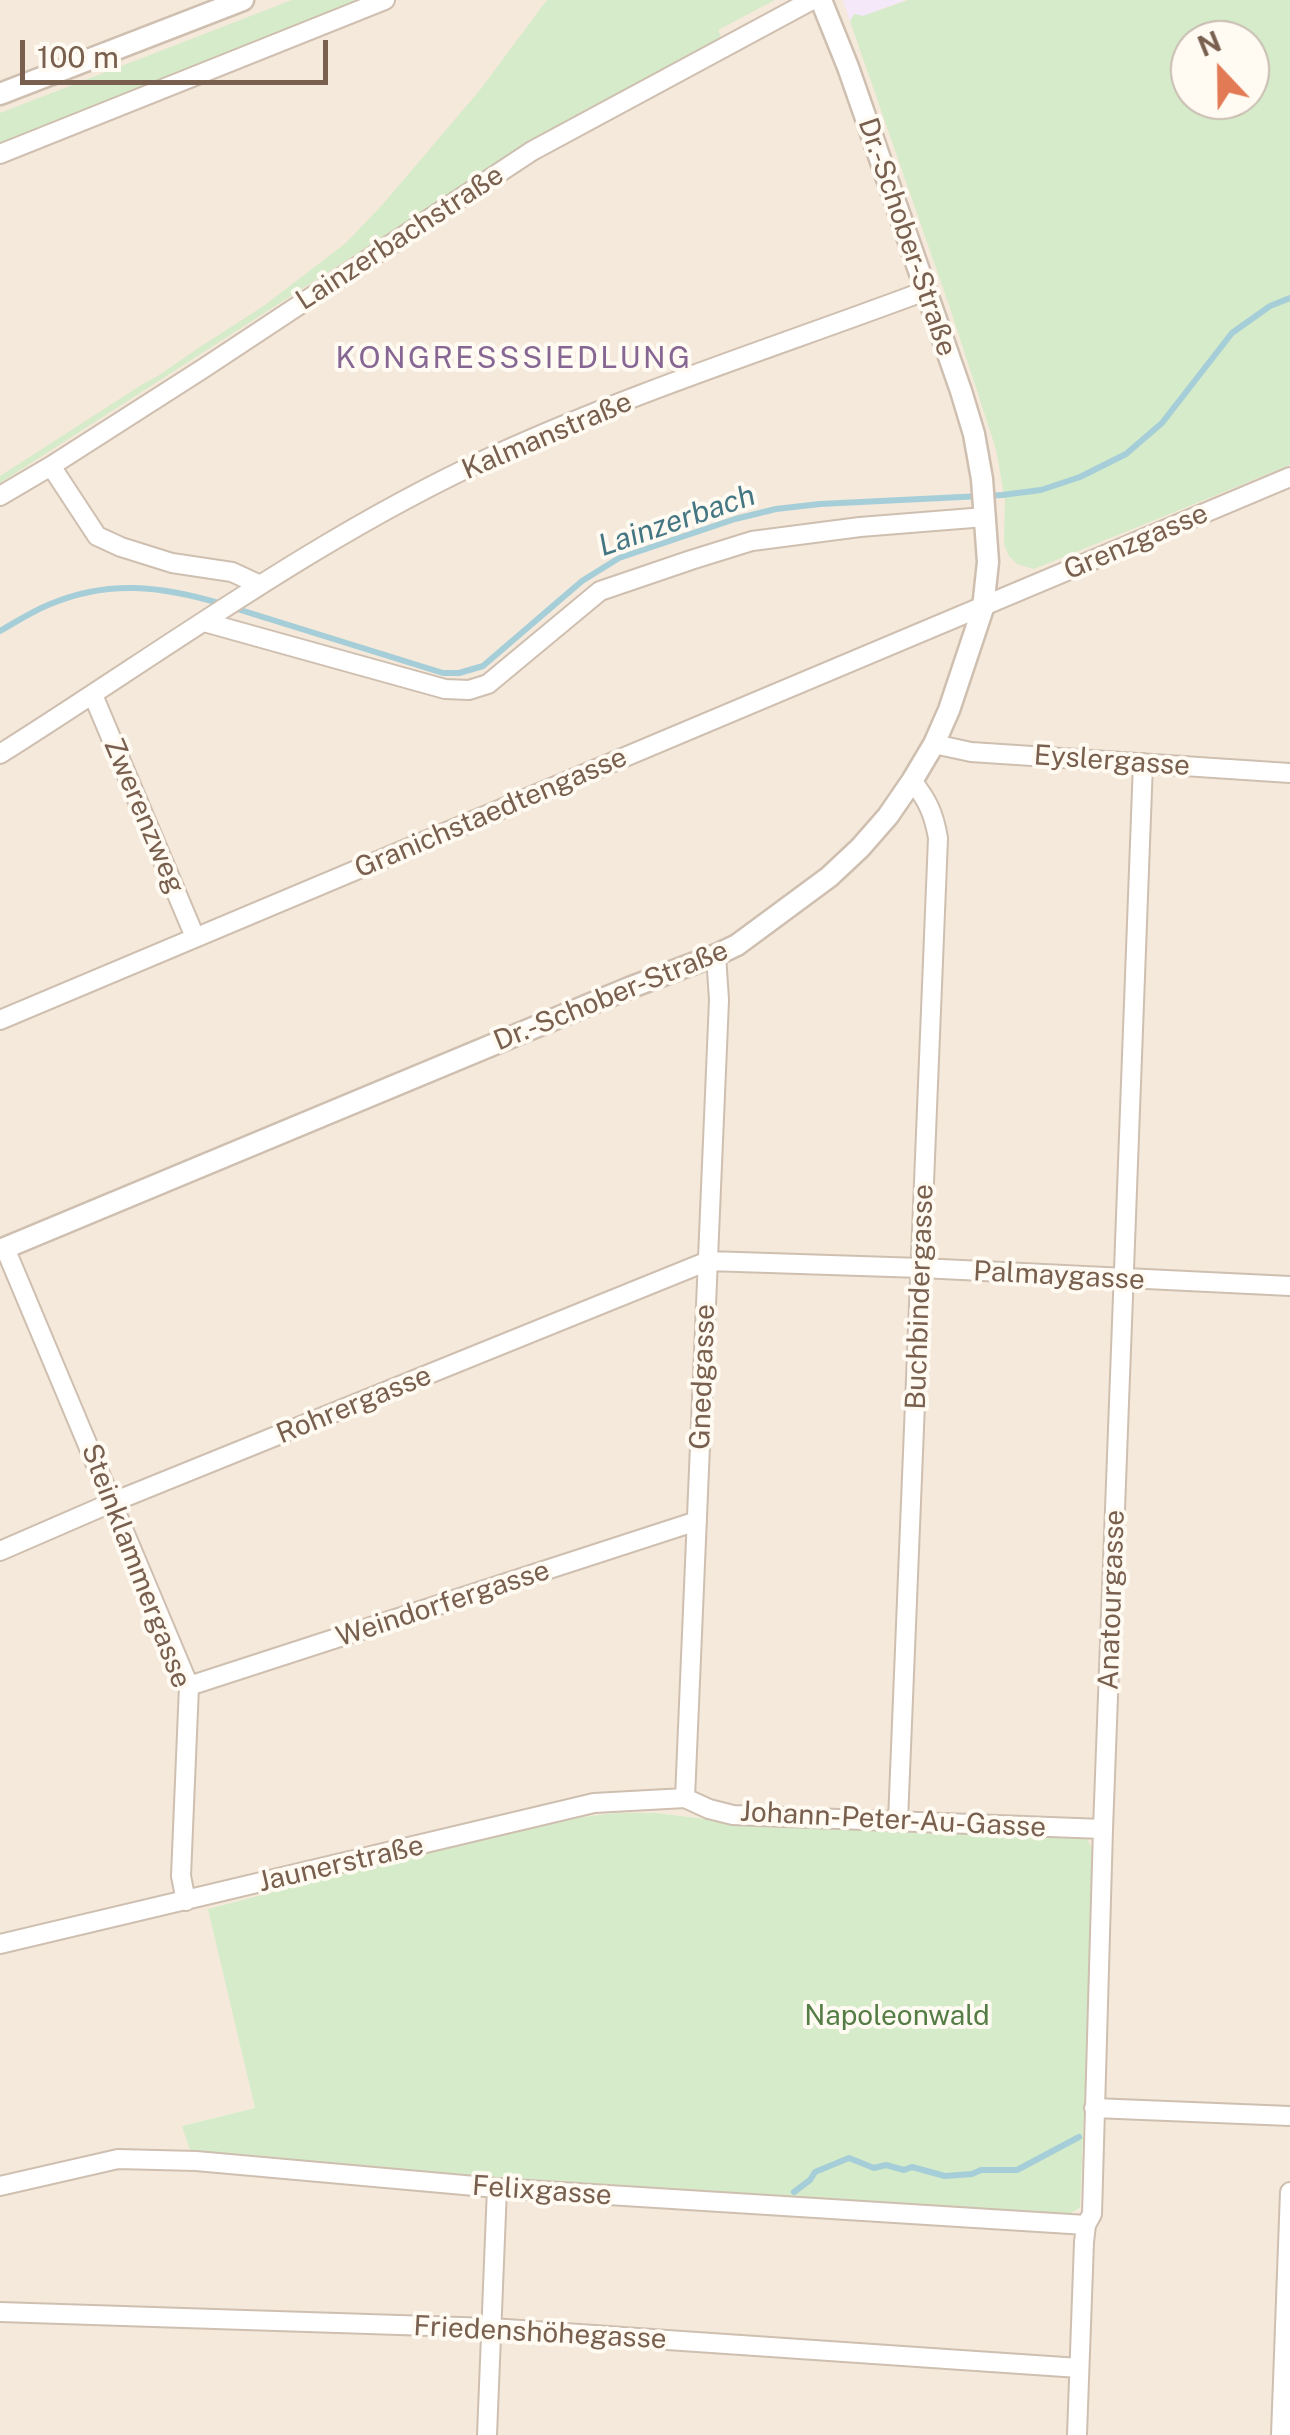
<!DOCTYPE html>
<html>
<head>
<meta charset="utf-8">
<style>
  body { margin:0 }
  #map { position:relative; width:1290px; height:2435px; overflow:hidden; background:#fcf7ec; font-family:"Public Sans",sans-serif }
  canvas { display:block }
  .north { position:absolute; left:1170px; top:20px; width:100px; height:100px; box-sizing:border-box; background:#fffaf2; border:2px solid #c9bcb0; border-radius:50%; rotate:338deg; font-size:28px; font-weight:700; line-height:40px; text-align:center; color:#785f4e }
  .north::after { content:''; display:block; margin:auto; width:35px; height:45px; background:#e27b55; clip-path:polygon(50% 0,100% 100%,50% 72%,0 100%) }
  .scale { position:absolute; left:20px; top:40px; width:308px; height:45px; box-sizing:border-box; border:5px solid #785f4e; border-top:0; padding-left:12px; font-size:30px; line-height:35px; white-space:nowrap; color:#785f4e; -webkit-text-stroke:8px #fffaf2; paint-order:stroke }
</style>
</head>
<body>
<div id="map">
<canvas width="1290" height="2435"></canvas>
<div class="north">N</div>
<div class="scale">100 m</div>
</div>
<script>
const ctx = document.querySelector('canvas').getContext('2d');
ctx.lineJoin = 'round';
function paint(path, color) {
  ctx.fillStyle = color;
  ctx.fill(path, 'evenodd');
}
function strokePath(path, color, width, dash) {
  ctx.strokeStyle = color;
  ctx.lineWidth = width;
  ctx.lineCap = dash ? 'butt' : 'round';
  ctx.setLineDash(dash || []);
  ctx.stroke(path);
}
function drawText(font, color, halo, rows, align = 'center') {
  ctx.font = font + ' "Public Sans",sans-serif';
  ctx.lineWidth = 8;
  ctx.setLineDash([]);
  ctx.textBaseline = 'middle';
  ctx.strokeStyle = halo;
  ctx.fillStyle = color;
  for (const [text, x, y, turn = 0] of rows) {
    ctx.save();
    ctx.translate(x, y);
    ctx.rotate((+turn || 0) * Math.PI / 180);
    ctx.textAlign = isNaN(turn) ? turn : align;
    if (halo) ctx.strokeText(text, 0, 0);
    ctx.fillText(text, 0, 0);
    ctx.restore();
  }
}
paint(new Path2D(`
  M 0,0 L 1290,0 L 1290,2435 L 0,2435 ZM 1190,40 L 1250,40 L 1250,100 L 1190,100 ZM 616,1813 L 656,1813 L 723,1821 L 1094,1882 L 1080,2209 L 1068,2215 L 248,2159 L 182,2126 L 255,2108 L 209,1909 L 504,1832 L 565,1819 Z`), '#f4e9da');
paint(new Path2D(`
  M 843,0 L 906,0 L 850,21 Z`), '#f4e8f9');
paint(new Path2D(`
  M 292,0 L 371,0 L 0,145 L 0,113 Z
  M 547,0 L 775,0 L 718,30 L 721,37 L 530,142 L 0,483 L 0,476 L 143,384 L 158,376 L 197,349 L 265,305 L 346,243 L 384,203 L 480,90 Z
  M 908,0 L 1290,0 L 1290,465 L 1034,569 L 1017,564 L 1009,556 L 1004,544 L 1005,500 L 996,449 L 950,308 L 850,21 L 854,14 L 863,16 ZM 1250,40 L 1250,100 L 1190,100 L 1190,40 Z
  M 616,1813 L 656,1813 L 723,1821 L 1075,1835 L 1086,1838 L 1094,1851 L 1094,1882 L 1080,2208 L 1068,2215 L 511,2178 L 248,2159 L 191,2153 L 182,2126 L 255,2108 L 208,1909 L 504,1832 L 565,1819 Z`), '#d5ebc9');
strokePath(new Path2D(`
  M 234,608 L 443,673 L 459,673 L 483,666 L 582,581 L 619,558 L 735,519 L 776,509 L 820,504 L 1002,495 L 1041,490 L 1080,477 L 1126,454 L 1162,423 L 1232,333 L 1270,306 L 1290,298
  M 0,631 C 16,622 31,612 48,605 C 108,579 162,586 222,604
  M 794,2192 L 810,2180 L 815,2172 L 849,2158 L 874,2168 L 886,2165 L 904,2170 L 912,2167 L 945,2176 L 972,2174 L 981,2170 L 1017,2170 L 1079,2137`), '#a6ced8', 6);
const minor = new Path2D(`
  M 0,154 L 385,0
  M 51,466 L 97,536 L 121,547 L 172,563 L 232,572 L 260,585
  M 0,496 L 51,466 L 204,368 L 532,151 L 812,0
  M 204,622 L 445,689 L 469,690 L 488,684 L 600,591 L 691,560 L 752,541 L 860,527 L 985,517
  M 93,695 L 195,937
  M 934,744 L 971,752 L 1290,773
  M 0,754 C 162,652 318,536 493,456 C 633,392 781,345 925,291
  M 0,1020 L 1290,477
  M 5,1248 L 189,1686 L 181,1876 L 186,1901
  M 0,1551 L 113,1502 L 708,1261 L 921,1268 L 1290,1286
  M 189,1686 L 697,1521
  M 685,1798 L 719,1000 L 716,955
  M 898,1821 L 938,838 C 934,815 928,800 912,781
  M 0,1944 L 594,1803 L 685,1798 L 709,1809 L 733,1815 L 1103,1829
  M 1094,2108 L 1290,2116
  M 0,2186 L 118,2159 L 196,2161 L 497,2188 L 1086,2225
  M 0,2312 L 491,2328 L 1079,2368
  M 487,2435 L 497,2188
  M 1077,2435 L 1084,2242 L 1086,2225 L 1092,2214 L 1103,1829 L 1143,763
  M 1281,2435 L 1290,2192`);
const tertiary = new Path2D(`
  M 0,94 L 243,0
  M 0,1250 L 629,988 L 716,955 L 737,945 L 829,877 L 860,848 L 888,816 L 912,781 L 934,744 L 949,710 L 983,608 L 988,562 L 982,479 L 974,434 L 961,391 L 848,67 L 821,0`);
strokePath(minor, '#cfbfb0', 22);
strokePath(tertiary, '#cfbfb0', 25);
strokePath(minor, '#fff', 18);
strokePath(tertiary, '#fff', 20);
drawText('28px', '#785f4e', '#fffaf2', [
  ["Dr.-Schober-Straße",907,237,71],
  ["Lainzerbachstraße",400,238,-33],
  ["Kalmanstraße",547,436,-23],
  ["Grenzgasse",1136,542,-23],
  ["Eyslergasse",1112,761,4],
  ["Granichstaedtengasse",491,813,-23],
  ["Zwerenzweg",144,816,67],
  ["Dr.-Schober-Straße",611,996,-22],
  ["Palmaygasse",1059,1276,3],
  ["Buchbindergasse",920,1297,-88],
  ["Gnedgasse",703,1377,-88],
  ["Rohrergasse",354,1405,-22],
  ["Steinklammergasse",136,1566,69],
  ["Anatourgasse",1112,1600,-88],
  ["Weindorfergasse",443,1604,-18],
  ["Johann-Peter-Au-Gasse",893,1820,3],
  ["Jaunerstraße",341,1864,-13],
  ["Felixgasse",542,2191,4],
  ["Friedenshöhegasse",540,2333,3]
]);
drawText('28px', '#547d46', '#fffaf2', [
  ["Napoleonwald",897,2016]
]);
ctx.letterSpacing = '2.5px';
drawText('30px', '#866693', '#fffaf2', [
  ["KONGRESSSIEDLUNG",514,359]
]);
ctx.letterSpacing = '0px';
drawText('italic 30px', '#447683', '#fffaf2', [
  ["Lainzerbach",677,521,-19]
]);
</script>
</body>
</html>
